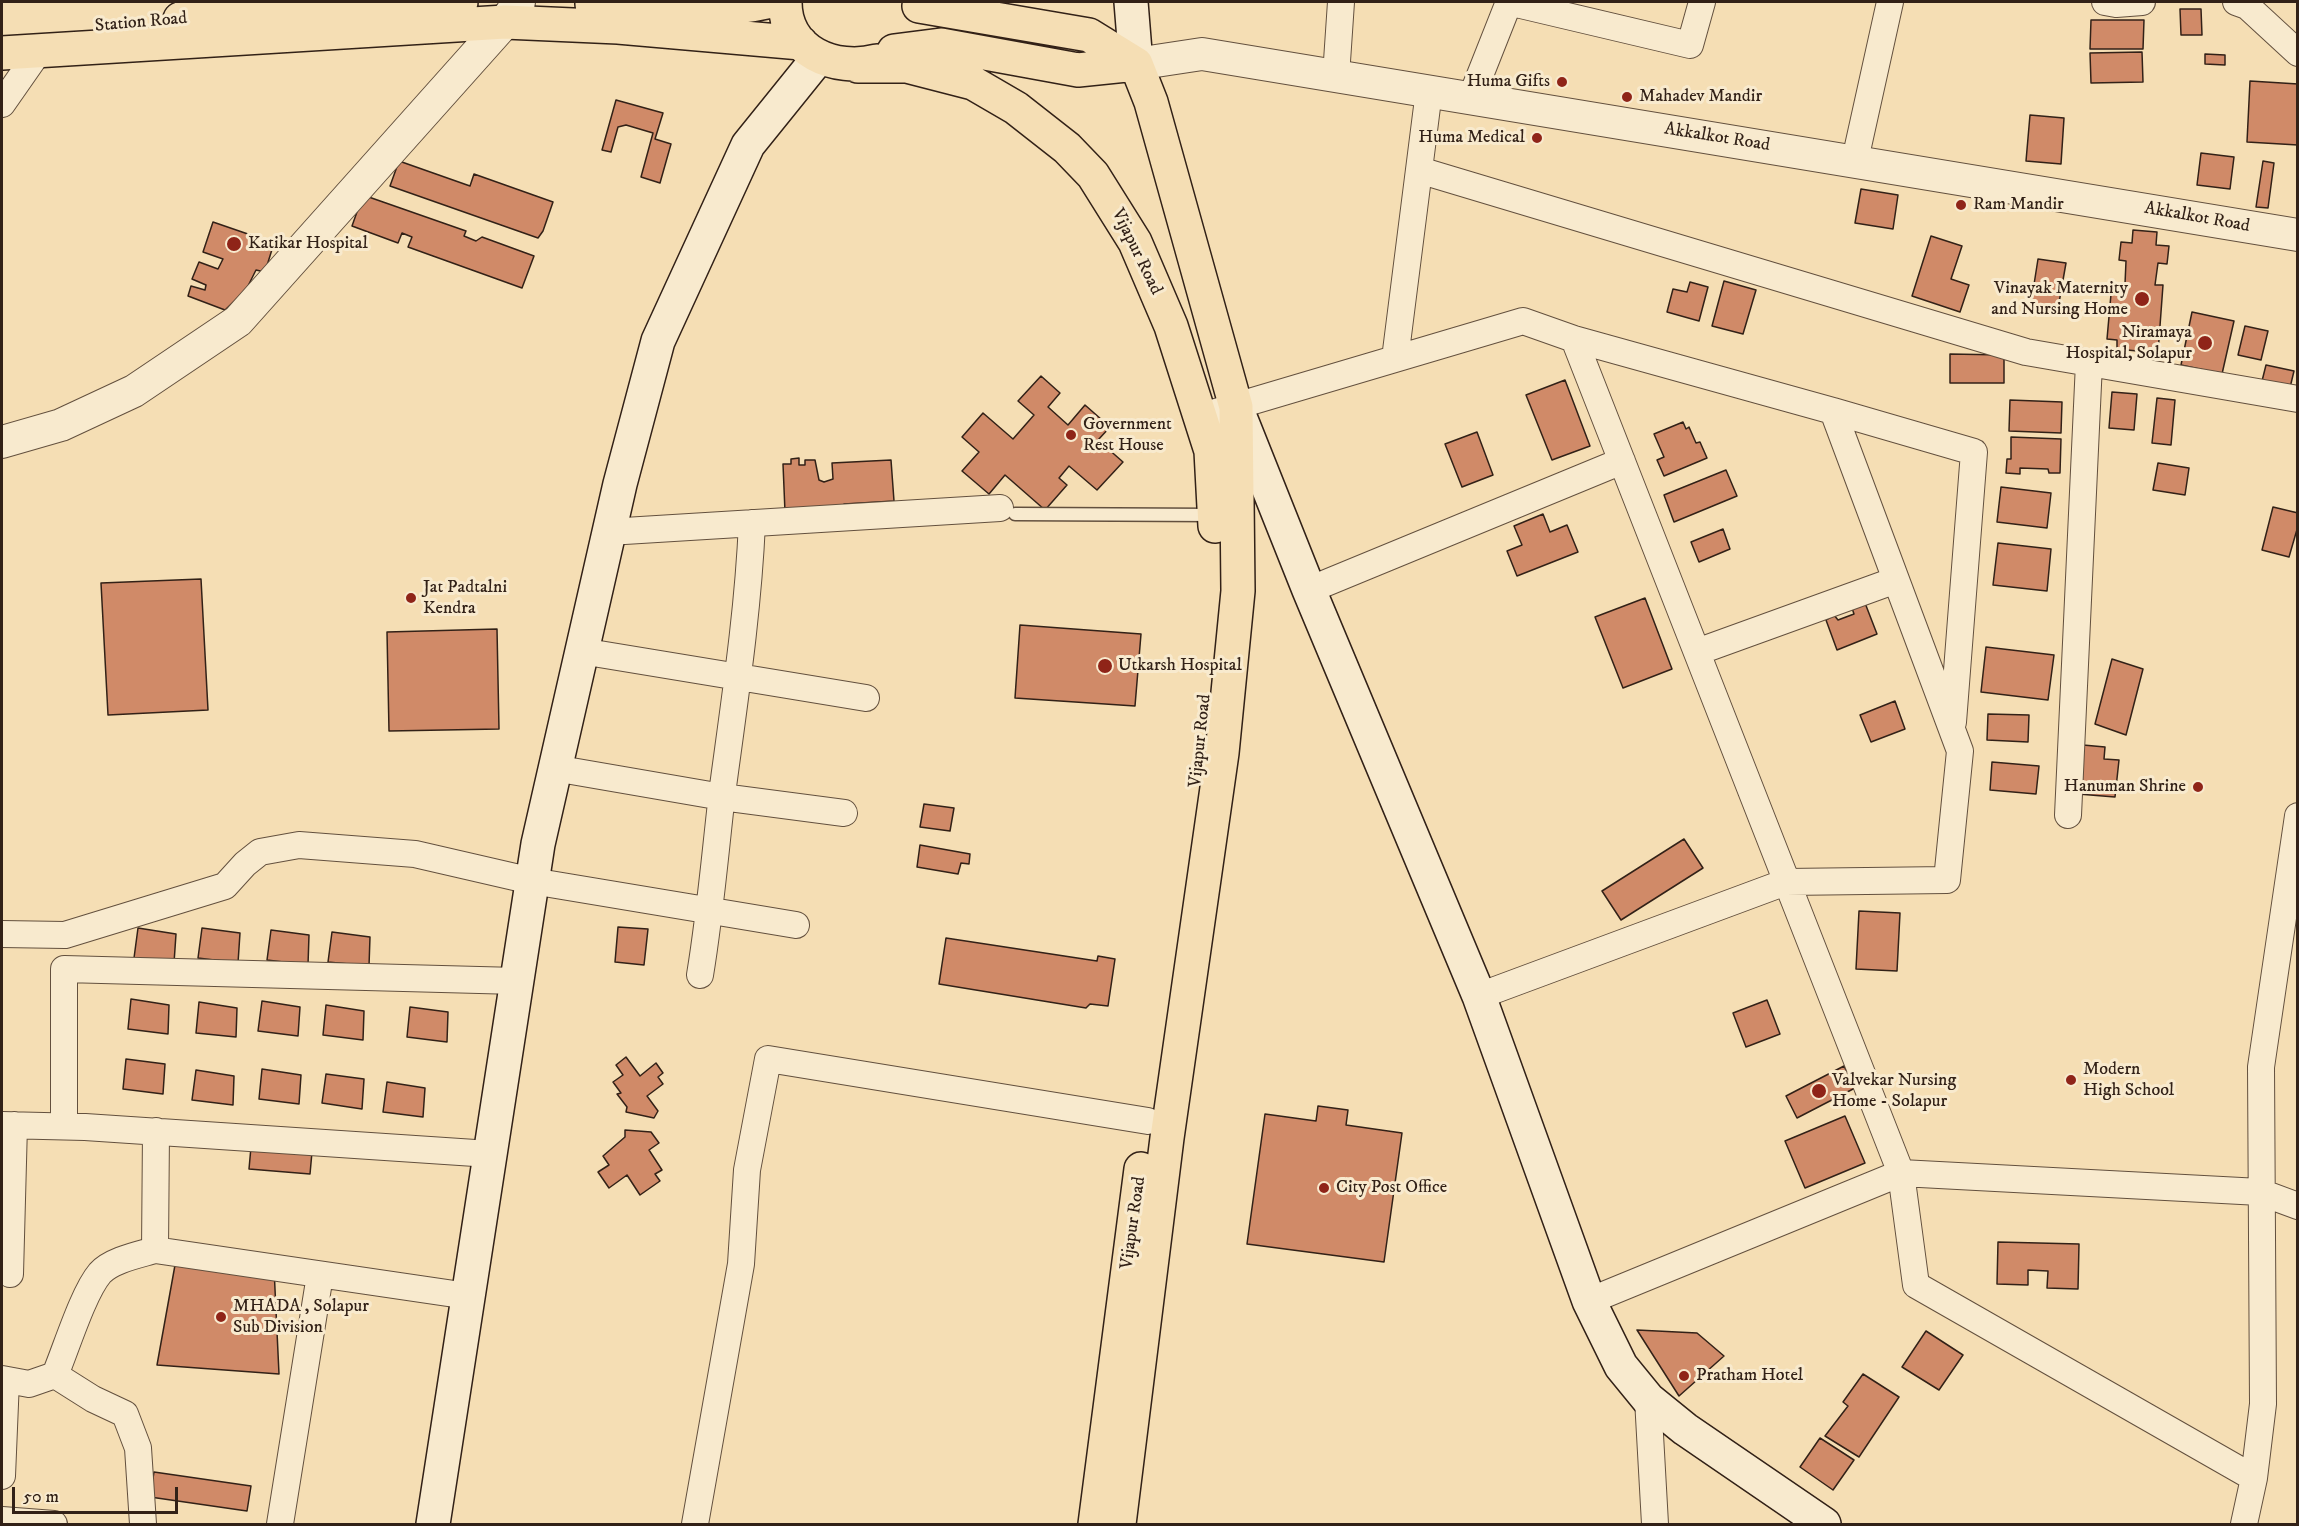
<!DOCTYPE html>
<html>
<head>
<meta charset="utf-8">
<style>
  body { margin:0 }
  #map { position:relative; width:2299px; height:1526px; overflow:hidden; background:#f5deb4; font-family:"IM FELL DW Pica",serif }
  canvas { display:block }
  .frame { position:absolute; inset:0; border:3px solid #322117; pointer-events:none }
  .scale { position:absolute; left:12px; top:1487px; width:166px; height:27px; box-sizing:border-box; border:3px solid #322117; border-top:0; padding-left:8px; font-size:18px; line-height:21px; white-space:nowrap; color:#322117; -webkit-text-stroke:4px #f8eace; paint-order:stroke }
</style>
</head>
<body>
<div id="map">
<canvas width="2299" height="1526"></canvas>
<div class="frame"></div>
<div class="scale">50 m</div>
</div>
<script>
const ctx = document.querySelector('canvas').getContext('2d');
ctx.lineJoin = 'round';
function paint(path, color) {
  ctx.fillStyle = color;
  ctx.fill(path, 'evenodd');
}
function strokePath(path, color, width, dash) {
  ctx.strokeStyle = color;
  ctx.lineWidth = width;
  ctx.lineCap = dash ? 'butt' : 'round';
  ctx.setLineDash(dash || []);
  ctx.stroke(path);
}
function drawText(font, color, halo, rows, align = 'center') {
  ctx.font = font + ' "IM FELL DW Pica",serif';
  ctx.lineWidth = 6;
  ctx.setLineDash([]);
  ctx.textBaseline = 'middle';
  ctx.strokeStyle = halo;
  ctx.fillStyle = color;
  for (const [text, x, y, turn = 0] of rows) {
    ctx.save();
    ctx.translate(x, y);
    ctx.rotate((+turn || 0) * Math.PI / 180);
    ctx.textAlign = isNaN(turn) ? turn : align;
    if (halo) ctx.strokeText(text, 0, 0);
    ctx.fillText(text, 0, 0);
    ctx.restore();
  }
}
const building = new Path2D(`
  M 2180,9 L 2201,9 L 2202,35 L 2181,35 Z
  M 2091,20 L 2144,20 L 2143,49 L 2090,49 Z
  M 2142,52 L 2143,82 L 2091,83 L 2090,53 Z
  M 2205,54 L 2225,55 L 2225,65 L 2205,64 Z
  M 2250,81 L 2298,84 L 2298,145 L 2247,142 Z
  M 616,100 L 663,113 L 655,139 L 671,144 L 660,183 L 641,177 L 653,133 L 626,125 L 618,127 L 611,152 L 602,150 Z
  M 2030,115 L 2064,118 L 2061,164 L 2026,161 Z
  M 2201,153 L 2234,157 L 2230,189 L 2197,185 Z
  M 399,161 L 470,186 L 474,174 L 553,202 L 543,231 L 538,238 L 390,186 Z
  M 2263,161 L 2274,163 L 2268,208 L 2256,207 Z
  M 1861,189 L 1898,195 L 1893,229 L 1855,223 Z
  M 363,195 L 466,231 L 464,236 L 476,241 L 482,237 L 534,256 L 522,288 L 408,247 L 412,237 L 402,233 L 398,243 L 352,226 Z
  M 213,222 L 274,243 L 265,272 L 256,270 L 246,290 L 225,310 L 188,296 L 191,286 L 205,290 L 206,285 L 192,279 L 199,262 L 218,269 L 223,259 L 203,252 Z
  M 2133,230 L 2157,232 L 2156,245 L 2169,246 L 2167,264 L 2158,263 L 2155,285 L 2163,285 L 2158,353 L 2117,349 L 2117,340 L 2107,339 L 2112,283 L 2125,284 L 2126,261 L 2119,260 L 2121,242 L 2132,243 Z
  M 1931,236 L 1962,246 L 1951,279 L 1969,285 L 1960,312 L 1912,296 Z
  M 2038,259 L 2066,263 L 2057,314 L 2030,310 Z
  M 1724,281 L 1756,290 L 1743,334 L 1712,326 Z
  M 1690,282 L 1708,287 L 1699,321 L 1667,312 L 1673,289 L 1687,292 Z
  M 2192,312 L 2234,321 L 2222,374 L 2181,365 Z
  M 2245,326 L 2268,331 L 2261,360 L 2238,355 Z
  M 1950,354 L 2004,355 L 2004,383 L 1950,383 Z
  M 2266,365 L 2294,371 L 2288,396 L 2260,389 Z
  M 1041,376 L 1060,393 L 1048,407 L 1068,425 L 1085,405 L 1110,427 L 1098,440 L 1123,462 L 1097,490 L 1069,466 L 1059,478 L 1067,485 L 1045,510 L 1005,475 L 989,494 L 962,471 L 979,452 L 962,437 L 983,413 L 1013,439 L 1034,415 L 1018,401 Z
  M 1565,380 L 1590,446 L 1552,460 L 1526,395 Z
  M 2112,392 L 2137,394 L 2134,430 L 2109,428 Z
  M 2157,398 L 2175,400 L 2171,445 L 2152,443 Z
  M 2010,400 L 2062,402 L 2061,433 L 2009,431 Z
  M 1683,422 L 1686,429 L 1689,427 L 1696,443 L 1700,442 L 1707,458 L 1664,476 L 1657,460 L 1664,457 L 1654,434 Z
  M 1477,432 L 1493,475 L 1462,487 L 1445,444 Z
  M 2011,437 L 2061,439 L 2060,473 L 2049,473 L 2048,469 L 2020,468 L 2020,474 L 2006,473 L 2007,459 L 2011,459 Z
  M 799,458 L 799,465 L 805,465 L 805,460 L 815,460 L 819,480 L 824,482 L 833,479 L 832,463 L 891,460 L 894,501 L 844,504 L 844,509 L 785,512 L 783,464 L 791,464 L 791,459 Z
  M 2158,463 L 2189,468 L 2185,495 L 2153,490 Z
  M 1726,470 L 1737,496 L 1674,522 L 1664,495 Z
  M 2001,487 L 2051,493 L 2047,528 L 1997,522 Z
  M 2273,507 L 2298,513 L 2298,526 L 2289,557 L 2262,550 Z
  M 1543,514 L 1550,532 L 1567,525 L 1578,552 L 1517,576 L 1507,551 L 1522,545 L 1514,526 Z
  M 1723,529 L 1730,549 L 1699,562 L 1691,542 Z
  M 1998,543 L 2051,549 L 2047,591 L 1993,585 Z
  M 201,579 L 208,710 L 108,715 L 101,583 Z
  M 1645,598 L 1672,669 L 1623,688 L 1595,617 Z
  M 1865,603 L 1877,634 L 1837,650 L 1826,620 L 1834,615 L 1838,620 L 1854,614 L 1852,608 Z
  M 1020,625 L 1141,634 L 1135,706 L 1015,698 Z
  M 497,629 L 499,729 L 389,731 L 387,632 Z
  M 1986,647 L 2054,655 L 2048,700 L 1981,692 Z
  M 2112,659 L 2143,669 L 2126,735 L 2095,724 Z
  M 1895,701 L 1905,729 L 1871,742 L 1860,715 Z
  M 1988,714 L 2029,715 L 2028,742 L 1987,740 Z
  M 2083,745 L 2105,747 L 2104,759 L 2119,760 L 2115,797 L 2078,794 Z
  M 1992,762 L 2039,766 L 2036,794 L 1990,790 Z
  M 924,804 L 954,808 L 950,831 L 920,827 Z
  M 1684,839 L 1703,868 L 1621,920 L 1602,891 Z
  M 920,845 L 970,854 L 969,864 L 961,863 L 958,874 L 917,867 Z
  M 1859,911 L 1900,913 L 1897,971 L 1856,969 Z
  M 618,927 L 648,929 L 644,965 L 615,962 Z
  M 138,928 L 176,934 L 174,963 L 134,958 Z
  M 202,928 L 240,933 L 238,963 L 198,958 Z
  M 271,930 L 309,935 L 308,965 L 267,960 Z
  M 332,932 L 370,937 L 369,966 L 328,962 Z
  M 946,938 L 1097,961 L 1098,956 L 1115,959 L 1108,1006 L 1090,1004 L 1086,1008 L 939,984 Z
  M 131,999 L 169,1005 L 168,1034 L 128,1029 Z
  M 1767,1000 L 1780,1034 L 1746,1047 L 1733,1013 Z
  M 262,1001 L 300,1007 L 298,1036 L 258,1031 Z
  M 199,1002 L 237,1008 L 236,1037 L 196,1033 Z
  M 326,1005 L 364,1011 L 363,1040 L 323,1035 Z
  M 410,1007 L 448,1012 L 447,1042 L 407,1037 Z
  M 626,1057 L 640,1076 L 656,1063 L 663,1073 L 658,1077 L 663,1084 L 647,1096 L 658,1111 L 654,1118 L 626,1112 L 627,1107 L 617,1094 L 621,1093 L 613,1082 L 623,1075 L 616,1065 Z
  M 126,1059 L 165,1064 L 163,1094 L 123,1089 Z
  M 1844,1066 L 1855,1088 L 1797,1118 L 1786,1096 Z
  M 262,1069 L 301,1075 L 299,1104 L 259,1099 Z
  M 196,1070 L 234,1076 L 233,1105 L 192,1100 Z
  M 326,1074 L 364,1079 L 362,1109 L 322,1103 Z
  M 387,1082 L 425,1088 L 423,1117 L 383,1112 Z
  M 1318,1106 L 1348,1110 L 1346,1125 L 1402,1133 L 1384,1262 L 1247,1244 L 1265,1114 L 1316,1121 Z
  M 1845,1116 L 1865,1163 L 1805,1188 L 1785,1141 Z
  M 625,1130 L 651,1132 L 659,1143 L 649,1150 L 662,1170 L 655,1174 L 660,1181 L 640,1195 L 627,1175 L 609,1188 L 598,1172 L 609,1165 L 603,1156 L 625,1137 Z
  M 251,1147 L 312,1152 L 310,1174 L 249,1169 Z
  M 1998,1242 L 2079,1244 L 2078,1289 L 2047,1288 L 2048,1271 L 2028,1270 L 2028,1285 L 1997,1284 Z
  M 177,1254 L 274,1268 L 279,1374 L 157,1365 Z
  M 1637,1330 L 1697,1333 L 1724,1356 L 1679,1396 Z
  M 1926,1331 L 1963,1355 L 1939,1390 L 1902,1367 Z
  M 1863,1374 L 1899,1397 L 1859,1457 L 1825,1436 L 1848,1406 L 1843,1402 Z
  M 1820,1438 L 1854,1460 L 1833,1490 L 1800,1467 Z
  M 154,1472 L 251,1486 L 247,1511 L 150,1497 Z`);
paint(building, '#d08a68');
strokePath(building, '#322117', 1.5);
const service = new Path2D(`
  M 1015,514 L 1215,515`);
const minor = new Path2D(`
  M 1508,2 L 1690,45 L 1702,2
  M 2105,2 L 2116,4 L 2142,2
  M 2236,2 L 2247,6 L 2298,53
  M 1336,76 L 1341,2
  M 1471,98 L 1509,2
  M 2,104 L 39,51
  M 1855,160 L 1890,2
  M 1419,170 L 2026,352 L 2298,399
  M 1574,339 L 1901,1173 L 1916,1285 L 2254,1478
  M 1395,359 L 1429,91
  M 1833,411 L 1974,452 L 1953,722
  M 1199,417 L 1523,321 L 1574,339 L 1833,411 L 1960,751 L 1947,880 L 1786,882 L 1479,996
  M 608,532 L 1000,508
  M 1309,590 L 1622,461
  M 581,651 L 866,698
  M 1697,652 L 1896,580
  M 554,768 L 722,797 L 844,813
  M 2068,815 L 2089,363
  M 2,934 L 65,935 L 225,886 L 245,864 L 260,852 L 299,845 L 415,854 L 532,881 L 796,925
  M 700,975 C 710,915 715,855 722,794 C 734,704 748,614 752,523
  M 2,1125 L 85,1127 L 490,1154
  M 64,1126 L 64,969 L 517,981
  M 155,1250 L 156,1131
  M 10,1274 L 14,1125
  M 1589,1301 L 1901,1173 L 2260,1192 L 2298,1206
  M 55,1375 L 93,1399 L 125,1414 L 138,1448 L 143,1524
  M 2,1379 L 29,1384 L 55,1375 C 66,1349 83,1293 100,1273 C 112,1260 138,1255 155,1250 L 468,1296
  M 1648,1399 L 1655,1524
  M 2,1476 L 6,1380
  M 2,1520 L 54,1524
  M 280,1524 L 320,1275
  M 695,1524 L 741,1264 L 747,1170 L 768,1059 L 1148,1121
  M 2244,1524 L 2254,1478 L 2263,1404 L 2261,1067 L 2298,816`);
const tertiary = new Path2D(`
  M 1136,64 L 1202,54 L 2298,235
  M 2,442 L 61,425 L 134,391 L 238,321 L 505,22 L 519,2`);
const secondary = new Path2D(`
  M 1131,2 L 1136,64
  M 1236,407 L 1309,590 L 1479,996 L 1589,1301 L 1621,1366 L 1648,1399 L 1685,1429 L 1824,1524
  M 433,1524 L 538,844 L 620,484 L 658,341 L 748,145 L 819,57`);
const primary = new Path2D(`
  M 785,2 C 785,52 835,72 877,61
  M 592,4 C 650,6 711,15 767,2
  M 919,6 L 1089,35 L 1136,64 L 1151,102 L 1236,407 L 1238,591 L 1222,753 L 1167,1138 L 1119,1524
  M 180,19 L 334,6 L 461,2
  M 894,51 L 941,45 L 1078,70 L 1136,64
  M 2,53 L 505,22 L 618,27 L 801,43
  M 858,66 L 907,66 L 973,83 L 1016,108 L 1067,148 L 1093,175 L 1135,242 L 1171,326 L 1211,451 L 1215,526
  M 1095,1524 L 1141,1169`);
strokePath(service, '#63503e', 15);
strokePath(minor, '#63503e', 28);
strokePath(tertiary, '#63503e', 34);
strokePath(secondary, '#322117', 36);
strokePath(primary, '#322117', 36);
strokePath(service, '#f8eace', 12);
strokePath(minor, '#f8eace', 26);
strokePath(tertiary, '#f8eace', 32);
strokePath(secondary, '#f8eace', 33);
strokePath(primary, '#f5deb4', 33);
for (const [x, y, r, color] of [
  [1562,82,6,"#8f2418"],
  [1627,97,6,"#8f2418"],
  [1537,138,6,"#8f2418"],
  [1961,205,6,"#8f2418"],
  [234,244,8,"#8f2418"],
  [2142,299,8,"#8f2418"],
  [2205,343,8,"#8f2418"],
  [1071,435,6,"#8f2418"],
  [411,598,6,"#8f2418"],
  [1105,666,8,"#8f2418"],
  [2198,787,6,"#8f2418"],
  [2071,1080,6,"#8f2418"],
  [1819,1091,8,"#8f2418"],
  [1324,1188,6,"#8f2418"],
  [221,1317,6,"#8f2418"],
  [1684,1376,6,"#8f2418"]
]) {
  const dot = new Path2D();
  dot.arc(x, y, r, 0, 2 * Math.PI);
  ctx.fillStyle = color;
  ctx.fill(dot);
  strokePath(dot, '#f8eace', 2);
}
drawText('18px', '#322117', '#f8eace', [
  ["Station Road",141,23,-5],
  ["Akkalkot Road",1717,138,9],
  ["Akkalkot Road",2197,218,10],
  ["Vijapur Road",1136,252,64],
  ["Vijapur Road",1201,741,-84],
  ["Vijapur Road",1134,1223,-82]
]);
drawText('18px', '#322117', '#f8eace', [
  ["Huma Gifts",1550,82,"right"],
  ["Mahadev Mandir",1639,97],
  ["Huma Medical",1525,138,"right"],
  ["Ram Mandir",1973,205],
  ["Katikar Hospital",248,244],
  ["Vinayak Maternity",2128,289,"right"],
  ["and Nursing Home",2128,310,"right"],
  ["Niramaya",2192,333,"right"],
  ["Hospital, Solapur",2192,354,"right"],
  ["Government",1083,425],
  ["Rest House",1083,446],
  ["Jat Padtalni",423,588],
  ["Kendra",423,609],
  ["Utkarsh Hospital",1118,666],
  ["Hanuman Shrine",2186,787,"right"],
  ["Modern",2083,1070],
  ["High School",2083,1091],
  ["Valvekar Nursing",1832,1081],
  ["Home - Solapur",1832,1102],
  ["City Post Office",1336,1188],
  ["MHADA , Solapur",233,1307],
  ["Sub Division",233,1328],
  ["Pratham Hotel",1696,1376]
], 'left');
</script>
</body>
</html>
